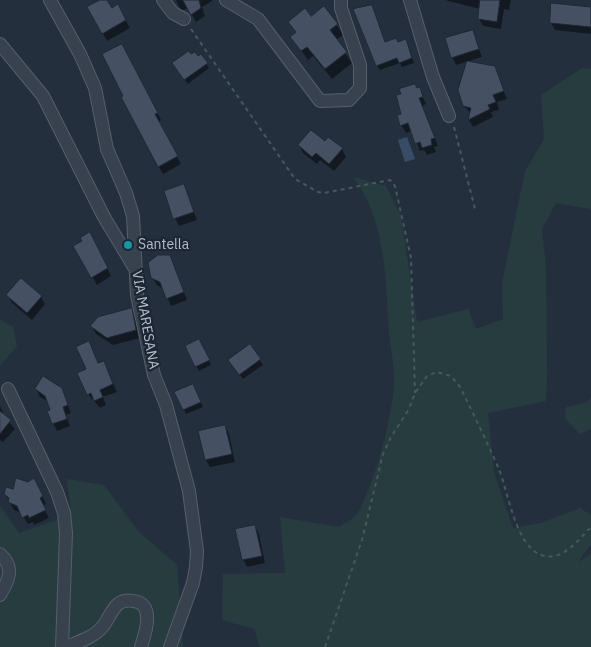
<!DOCTYPE html>
<html>
<head>
<meta charset="utf-8">
<style>
	body { margin:0 }
	canvas { display:block; background:#242f3e }
</style>
</head>
<body>
<canvas width="591" height="647"></canvas>
<script>
const g = document.querySelector('canvas').getContext('2d');
g.lineJoin = 'round';
function fill(path, color) {
  g.fillStyle = color;
  g.fill(path, 'evenodd');
}
function stroke(path, color, width, dash) {
  g.strokeStyle = color;
  g.lineWidth = width;
  g.lineCap = dash ? 'butt' : 'round';
  g.setLineDash(dash || []);
  g.stroke(path);
}
function drawText(font, color, halo, rows, align = 'center') {
  g.font = font + ' "IBM Plex Sans",sans-serif';
  g.lineWidth = 4.5;
  g.setLineDash([]);
  g.textBaseline = 'middle';
  g.strokeStyle = halo;
  g.fillStyle = color;
  for (const [text, x, y, turn = 0] of rows) {
    g.save();
    g.translate(x, y);
    g.rotate((+turn || 0) * Math.PI / 180);
    g.textAlign = isNaN(turn) ? turn : align;
    if (halo) g.strokeText(text, 0, 0);
    g.fillText(text, 0, 0);
    g.restore();
  }
}
fill(new Path2D(`
	M582,68l9,1v140l-35,-6 -14,26 4,38 1,104 -1,30 -58,12 6,59 19,56 28,-5 39,-15 11,7v29l-13,18 13,-8v93h-331l-6,-18 -32,-9 1,-46 62,-1 -5,-56 59,10c5,-4 15,-8 18,-13 18,-30 38,-104 37,-139 0,-14 -4,-28 -5,-42 -3,-52 -3,-114 -36,-156l33,9 15,30 16,106 51,-13 8,20 27,-10 -1,-36 23,-112 19,-32 -3,-44z
	M0,319l13,8 4,19 -17,20z
	M591,398v31l-11,5 -15,-15 1,-12 20,-4z
	M67,479l37,6 34,46 39,34 6,82h-183v-141l19,27 52,-18z`), '#263c3f');
fill(new Path2D(`
	M407,137l8,22 -10,3 -7,-22z`), '#394c67');
fill(new Path2D(`
	M103,0h3l5,9 6,-3 13,22 -23,13 -18,-33z
	M176,0h36v1l-10,6 3,9 -9,6 -8,-14 -7,3z
	M445,0h66l-2,10 -5,-1 -3,20 -18,-3 -4,-7 1,-10z
	M591,8v26l-36,-4 -4,-7z
	M311,18l26,7 6,10 -7,5 16,23 -20,16 -19,-23 -5,4 -16,-23 5,-3 -7,-12z
	M473,32l9,25 -26,8 -4,-8z
	M398,43l10,3 6,17 -12,4 -2,-4 -20,7 -3,-5 8,-21z
	M126,53l35,67 -3,2 23,42 -18,10 -40,-77 2,-1z
	M191,56l15,7 3,5 -21,16 -12,-16z
	M494,67l13,32 -10,3 2,8 -8,2 2,5 -20,10 -4,-7 2,-6 -7,-8z
	M419,88l7,16 -4,2 16,40 -4,1 2,5 -9,3 -3,-5 -4,1 -8,-20 -6,2 -5,-8 2,-10z
	M299,145l43,4 4,8 -12,14 -14,-11 -3,4 -14,-11z
	M184,185l13,35 -18,6 -4,-8z
	M90,233l21,43 -14,9 -22,-38 8,-6z
	M169,256l18,44 -16,6 -7,-17 -7,-4 -5,-8z
	M8,295l33,2 4,7 -13,16 -20,-17z
	M131,310l4,7 5,21 -27,7 -17,-11 -4,-7z
	M202,345l9,20 -12,6 -12,-24z
	M249,345l14,20 -20,14 -11,-14z
	M99,364l8,6 10,22 -14,5 3,8 -6,3 -12,-14z
	M36,389h25l10,24 -5,2 4,11 -13,5 -9,-19 4,-2 -3,-8 -9,-5z
	M195,390l8,17 -17,7 -10,-21z
	M0,406l3,6 -1,2 13,15 -12,13 -3,-2z
	M225,426l4,8 6,28 -25,5 -4,-7 -6,-28z
	M38,487l8,17 -3,2 6,12 -15,7 -1,-3 -5,2 -7,-11 -7,-3 -9,-16 8,-4z
	M255,526l4,8 6,29 -18,4 -4,-8z`), '#0007');
const building = new Path2D(`
	M100,0h7l5,8 6,-4 8,16 -24,14 -15,-27z
	M183,0h16l2,8 -10,7z
	M480,0h20l-3,22 -19,-3z
	M551,3l40,4v20l-41,-4z
	M372,5l13,37 11,-4 2,4 8,-3 6,19 -13,5 -2,-5 -21,8 -23,-57z
	M324,6l14,18 -8,6 17,22 -22,17 -18,-22 -6,4 -11,-14 6,-5 -8,-10 17,-14 6,8z
	M473,30l6,19 -28,9 -6,-20z
	M122,44l36,69 -3,1 23,42 -20,11 -37,-70 2,-1 -21,-42z
	M189,51l2,3 4,-2 3,4 3,-2 7,9 -24,17 -12,-17z
	M467,61l28,5 9,25 -11,4 3,7 -8,3 2,4 -22,11 3,-12 -8,-2 -5,-16z
	M415,84l2,4 3,-1 3,10 -4,1 16,40 -4,1 1,6 -10,3 -2,-6 -5,2 -7,-21 -8,3 -3,-11 4,-1 -5,-19 5,-1 -2,-5z
	M311,130l14,11 3,-4 15,11 -14,16 -13,-11 -4,4 -14,-12z
	M184,184l10,28 -21,7 -9,-28z
	M90,232l18,36 -17,10 -18,-32 9,-5 -2,-3z
	M158,255h12l14,37 -18,7 -6,-17 -9,-4 -3,-15z
	M21,278l21,18 -15,17 -21,-18z
	M132,308l4,22 -29,8 -17,-12 8,-9z
	M199,339l11,21 -15,7 -10,-21z
	M89,341l9,22 6,-2 9,23 -13,6 3,7 -9,4 -3,-8 -4,2 -10,-22 9,-4 -10,-22z
	M250,344l11,15 -22,16 -11,-15z
	M43,376l19,12 6,17 -5,2 4,12 -15,5 -5,-13 3,-1 -5,-14 -10,-7z
	M193,384l8,18 -18,8 -9,-18z
	M0,411l11,9 -11,14z
	M225,425l7,29 -27,6 -7,-29z
	M16,478l12,4 6,-4 9,18 -3,2 6,12 -17,8 -1,-3 -6,3 -5,-12 -9,-4 1,-4 -5,-4 2,-7 7,2z
	M255,525l7,31 -20,4 -7,-31z`);
fill(building, '#455162');
stroke(building, '#1f2835', 1);
const minor = new Path2D(`
	M50,0l30,54 15,34 12,61 19,44 7,23 4,79 17,80 12,30 23,86 8,60 -1,16 -3,16 -23,64
	M163,0l10,13 11,6
	M226,0l32,19 62,82 29,-1 11,-12v-23l-19,-57v-8
	M410,0l23,77 16,39
	M0,44l43,52 61,121 30,50
	M8,389l49,103 7,21 2,20 -4,114
	M0,554c15,13 9,26 0,41
	M66,647c12,-5 29,-10 37,-21 5,-6 9,-17 15,-22 5,-4 10,-4 15,-3 23,2 12,33 8,46`);
stroke(minor, '#565f6c', 14);
stroke(new Path2D(`
	M191,29l104,150 23,13 6,1 66,-13 5,6 16,72 4,135
	M454,127l21,82
	M325,647l37,-107 21,-86 8,-17 18,-28 6,-16 12,-17 10,-4 14,4 9,11c13,26 26,53 38,80 10,23 16,72 39,86 23,13 41,-13 54,-26`), '#44595c', 2, [4, 4]);
stroke(minor, '#38414e', 12);
for (const [x, y, r, color] of [
	[128,245,5,"#0f9aa8"]
]) {
  const dot = new Path2D();
  dot.arc(x, y, r, 0, 2 * Math.PI);
  g.fillStyle = color;
  g.fill(dot);
  stroke(dot, '#1d2633', 2);
}
drawText('14px', '#b4bcc9', '#1d2633', [
	["Santella",138,245]
], 'left');
drawText('14px', '#b4bcc9', '#1d2633', [
	["VIA MARESANA",145,320,80]
]);
</script>
</body>
</html>
